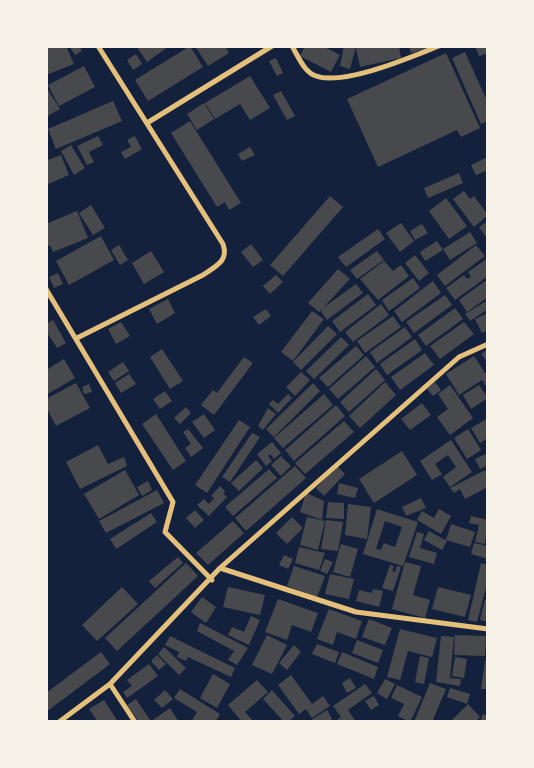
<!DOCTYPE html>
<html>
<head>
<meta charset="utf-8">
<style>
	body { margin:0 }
	#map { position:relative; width:534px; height:768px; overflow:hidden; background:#14213d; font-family:Barlow,sans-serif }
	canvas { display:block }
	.frame { position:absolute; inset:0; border:48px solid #f6f1e7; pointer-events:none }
</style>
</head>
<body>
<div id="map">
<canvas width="534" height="768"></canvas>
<div class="frame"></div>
</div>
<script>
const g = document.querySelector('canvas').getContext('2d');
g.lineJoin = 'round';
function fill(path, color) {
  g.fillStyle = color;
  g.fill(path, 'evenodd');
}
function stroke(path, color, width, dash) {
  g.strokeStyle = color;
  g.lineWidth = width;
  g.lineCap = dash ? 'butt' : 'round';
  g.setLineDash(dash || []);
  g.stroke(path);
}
fill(new Path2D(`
	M48,46h18l8,18 -28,11v-28z
	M79,46l3,5 -7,4 -5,-8z
	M136,46h33l-22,16z
	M190,46l13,21 -55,34 -13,-21z
	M195,46h30l4,7 -21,13z
	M305,46h18l17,9 -9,17 -31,-16z
	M344,46h12l-6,23 -10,-3z
	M366,46h33l2,12 -41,9 -4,-19z
	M409,46h24v1l-22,6z
	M475,46h13v7l-9,3z
	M465,52l23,51v18l-7,3 -29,-66z
	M446,53l34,75 -19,9 -4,-7 -79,37 -31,-68z
	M136,54l6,10 -9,6 -6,-10z
	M276,58l7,15 -6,3 -8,-15z
	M84,66l11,21 -36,19 -11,-21z
	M250,76l20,32 -20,12 -10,-16 -25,15 -10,-16z
	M46,87l14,22 -14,8z
	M281,91l14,25 -8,4 -14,-25z
	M113,101l9,20 -66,28 -8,-20z
	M204,103l10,16 -17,11 -10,-16z
	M190,121l51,82 -12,7 -4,-8 -8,5 -46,-74z
	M98,136l5,9 -14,7 5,10 -7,3 -10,-19z
	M135,136l7,13 -17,10 -4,-7 10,-5 -4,-7z
	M71,145l14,23 -11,7 -13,-24z
	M250,147l5,8 -13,6 -4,-7z
	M61,155l8,20 -23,10v-29l2,4z
	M488,157v13l-12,5 -5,-10z
	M459,173l4,10 -35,15 -4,-10z
	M464,191l6,8 4,-3 14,19 -14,12 -21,-28z
	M330,196l13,11 -60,69 -13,-11z
	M446,198l21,28 -18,13 -20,-28z
	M91,205l14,23 -12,7 -14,-22z
	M77,211l11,27 -35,14 -3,-7 -4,2v-23z
	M488,221v19l-9,-13z
	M401,223l13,18 -14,11 -14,-19z
	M422,224l6,9 -13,7 -5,-9z
	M378,229l7,10 -39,28 -8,-10z
	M470,232l7,11 -27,17 -7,-11z
	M101,236l13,24 -45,25 -13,-24z
	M437,241l6,9 -18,11 -5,-9z
	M251,244l12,16 -10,7 -12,-15z
	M119,245l9,15 -8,5 -9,-15z
	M476,245l9,11 -40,30 -8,-11z
	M151,251l13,21 -20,12 -12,-21z
	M377,251l7,9 -27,19 -7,-9z
	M415,255l14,18 -10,8 -14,-18z
	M488,258v18l-33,24 -9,-12 18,-13 3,4 4,-2 -3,-5z
	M384,261l9,10 8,-6 8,11 -31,24 -18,-21z
	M338,269l12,10 -31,33 -11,-9z
	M58,273l5,11 -9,4 -5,-11z
	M276,275l7,7 -13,12 -7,-8z
	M413,278l7,10 -31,23 -7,-11z
	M488,279v18l-21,15 -8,-12z
	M433,281l8,12 -39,29 -8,-11z
	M356,284l7,9 -36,27 -7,-10z
	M368,294l8,11 -36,27 -8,-11z
	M445,295l7,10 -38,28 -8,-11z
	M168,299l7,14 -18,11 -8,-15z
	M488,300v9l-18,12 -5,-7z
	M381,304l8,11 -36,27 -8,-10z
	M455,308l8,11 -37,27 -8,-11z
	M266,309l5,7 -12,9 -6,-8z
	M312,311l12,8 -31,42 -12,-9z
	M488,313v17l-6,3 -7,-14z
	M393,316l8,11 -36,26 -8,-12z
	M53,320l13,23 -9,5 -11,-17v-7z
	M121,322l9,14 -14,8 -8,-15z
	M464,322l10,12 -34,25 -10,-13z
	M328,326l9,8 -36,36 -8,-8z
	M405,327l7,10 -35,26 -7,-11z
	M341,337l8,8 -35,34 -8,-8z
	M415,339l7,11 -35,25 -7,-11z
	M356,346l8,9 -36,32 -9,-9z
	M162,349l21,32 -13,8 -20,-32z
	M488,349v14l-7,-9z
	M425,353l9,12 -34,25 -9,-13z
	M366,356l9,11 -37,32 -9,-10z
	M474,356l11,17 3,-2v18l-6,-9 -23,15 -13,-21z
	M244,357l9,6 -39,52 -13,-10 12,-15 4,3z
	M64,359l11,19 -29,17v-25z
	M123,362l6,9 -15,10 -6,-9z
	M376,369l9,11 -36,32 -9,-10z
	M301,372l9,8 -15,16 -9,-9z
	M129,374l7,10 -15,9 -6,-10z
	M385,382l11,13 -36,33 -11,-12z
	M435,382l6,8 -8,6 -6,-7z
	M76,383l14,25 -34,18 -10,-19v-8z
	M313,383l7,8 -46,46 -8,-8z
	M89,384l3,8 -8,2 -2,-7z
	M450,385l23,33 -23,17 -13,-18 11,-8 -10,-15z
	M479,385l9,13 -17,11 -8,-14z
	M165,391l7,10 -12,8 -7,-10z
	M288,394l4,4 -14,15 -9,-9 4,-4 5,4z
	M324,394l9,11 -50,43 -9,-10z
	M422,403l9,12 -21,15 -9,-11z
	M336,405l9,11 -51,45 -9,-11z
	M186,407l5,6 -11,11 -6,-6z
	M268,408l8,6 -13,16 -5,-4z
	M156,414l30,47 -13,9 -31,-46z
	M204,414l11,16 -11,8 -12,-16z
	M488,418v20l-8,5 -9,-15z
	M239,420l11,7 -43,66 -12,-8z
	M344,421l10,11 -49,42 -10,-11z
	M188,429l15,19 -12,9 -6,-9 6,-4 -8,-12z
	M468,429l13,21 -14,9 -13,-21z
	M252,433l8,4 -30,45 -8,-5z
	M451,440l21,32 -22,15 -7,-10 13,-10 -8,-12 -13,9 7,10 -10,6 -12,-19z
	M272,442l9,11 -7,6 -4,-5 -2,2 4,5 -6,5 -9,-12z
	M98,445l10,19 16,-7 3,9 -47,23 -14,-27z
	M402,451l15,24 -43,28 -15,-24z
	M488,453v12l-8,4 -5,-10z
	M281,456l10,10 -10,10 -10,-11z
	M256,460l7,8 -24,23 -8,-8z
	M295,466l11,12 -60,53 -11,-13z
	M337,466l8,8 -21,22 -8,-8z
	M269,469l8,9 -44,38 -8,-9z
	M125,470l14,25 -40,24 -15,-25z
	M485,470l3,6v11l-23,12 -5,-10 -6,4 -4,-5z
	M148,481l4,9 -10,6 -5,-9z
	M339,483l19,5 -3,10 -18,-4z
	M220,486l5,5 -2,2 4,4 -18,19 -12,-11 7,-6 5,5 5,-6 -3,-2z
	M157,490l7,13 -58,30 -7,-12z
	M306,493l18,8 -2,19 -22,-8z
	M421,498l5,10 -20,8 -4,-9z
	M328,502l16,1v16l-18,-1z
	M348,504l23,3 -4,32 -22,-4z
	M377,509l41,13 -15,44 -40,-12zM385,521l17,6 -7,20 -11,-4 -3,7 -5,-1z
	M439,509l12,7 -10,18 -24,-14 5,-9 12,7z
	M195,510l9,10 -9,8 -9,-10z
	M151,513l6,9 -41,27 -6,-10z
	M471,516l17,4 -3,24 -10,-2 4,-17 -10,-2z
	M292,517l11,11 -16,16 -11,-11z
	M307,517l18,4 -7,29 -18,-5z
	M326,520l17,2 -5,29 -17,-2z
	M233,521l11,12 -36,32 -12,-12z
	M451,524l24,8 -5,15 -24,-7z
	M429,531l18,10 -5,9 -18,-10z
	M417,532l7,2 -4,14 17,5 -3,11 -25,-7z
	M474,543l14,3v13l-17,-5z
	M341,544l17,5 -8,28 -17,-5z
	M299,547l26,6 -6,17 -24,-7z
	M284,555l9,4 -5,10 -9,-4z
	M178,557l5,6 -28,25 -6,-7z
	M325,559l8,3 -6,12 -7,-3z
	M405,562l16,4 -8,29 17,5 -5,18 -33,-9z
	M186,563l12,13 -81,75 -12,-13z
	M481,563l7,2v15l-11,42 -9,-2z
	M390,565l4,1 -2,5 3,1 2,-6 4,1 -8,24 -11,-3z
	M294,566l31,10 -8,21 -30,-11z
	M330,574l24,5 -5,20 -24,-5z
	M122,587l16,17 -41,37 -15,-16z
	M228,587l37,8 -5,20 -37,-8z
	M438,587l33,8 -6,22 -33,-8z
	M373,589l10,2 -4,16 -23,-6 3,-11 13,3z
	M202,597l14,10 -10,16 -15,-11z
	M278,599l40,14 -7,19 -19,-7 -5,15 -22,-8z
	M485,599l3,1v22l-8,-2z
	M329,609l33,12 -6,18 -19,-7 -4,13 -16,-6z
	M251,616l9,4 -11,25 -21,-10 4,-8 12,5z
	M369,619l23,9 -7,17 -23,-8z
	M200,623l48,25 -11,17 -9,-5 6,-9 -37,-20z
	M400,629l37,9 -5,19 -24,-6 -8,29 -13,-3z
	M267,635l20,10 -15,29 -20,-9z
	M455,635l31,1 -1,20 -31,-1z
	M170,636l65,32 -4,9 -43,-20 -2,4 -9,-4 2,-5 -14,-7z
	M441,636l13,1 -4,41 11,1 -1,7 -24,-4z
	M357,640l26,10 -5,13 -26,-10z
	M317,644l22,8 -4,11 -23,-9z
	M294,645l7,7 -14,18 -8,-7z
	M164,647l22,21 -7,7 -21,-21z
	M101,652l9,12 -64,48v-19z
	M342,652l36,15 -4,12 -37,-15z
	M157,655l9,9 -7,6 -8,-9z
	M420,656l9,2 -5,26 -9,-2z
	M455,657l12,2 -3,19 -12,-2z
	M485,661h3v28h-7z
	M149,664l9,12 -31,22 -4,-6 9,-6 -5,-6z
	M213,674l17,10 -13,24 -17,-10z
	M291,675l21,29 11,-8 7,10 -18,12 -6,-9 -7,5 -21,-29z
	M350,678l6,10 -9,5 -5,-10z
	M385,679l10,5 -8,15 -10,-6z
	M257,680l11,12 -23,20 9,10h-12l-14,-17z
	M430,683l16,6 -14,33h-18z
	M365,684l7,9 -24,17 8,12h-22l7,-5 -8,-11z
	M397,685l25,12 -12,25 -12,-6 6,-12 -13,-6z
	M450,688l20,6 -3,10 -20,-7z
	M180,689l40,25 -5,8h-24l6,-10 -23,-14z
	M165,690l8,9 -11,9 -8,-8z
	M272,690l23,26 -7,6h-4l-21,-23z
	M374,696l5,9 -8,5 -6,-9z
	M136,699l14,21 -2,2h-9l-12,-17z
	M104,700l14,22h-20l-9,-13z
	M468,704l12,13 -5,5h-25z
	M170,708l9,14h-29z
	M327,710l5,9 -4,3h-20z
	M483,714l5,2v6h-8z`), '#48494c');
stroke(new Path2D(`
	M292,46c6,10 12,26 24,30 28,10 95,-19 123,-30
	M147,123l125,-77
	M46,289l127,213 -8,30 47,48
	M77,338l126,-63c13,-9 26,-14 20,-31l-125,-198
	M220,568l136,44 132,17
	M110,684l25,38
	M59,722l51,-38 110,-116 239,-211 29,-13`), '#e5c07b', 5);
</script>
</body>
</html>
